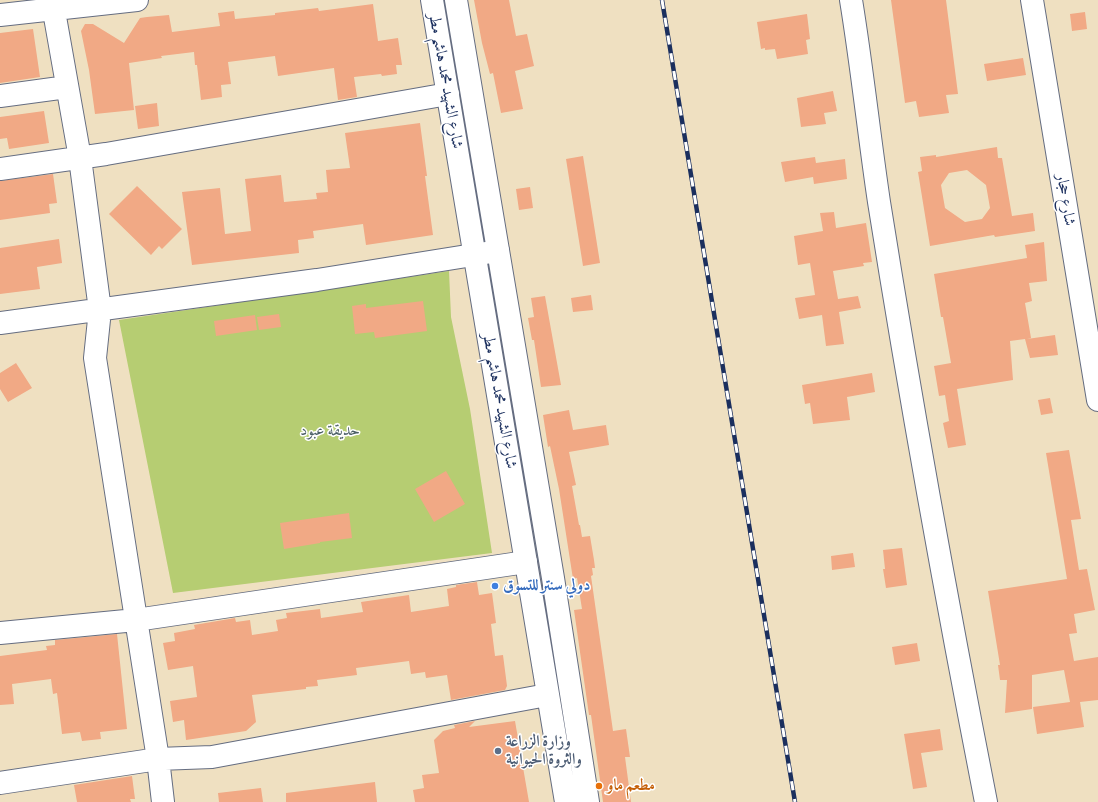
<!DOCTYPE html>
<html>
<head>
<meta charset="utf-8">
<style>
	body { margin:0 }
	canvas { display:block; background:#efe0c1 }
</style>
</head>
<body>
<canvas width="1098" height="802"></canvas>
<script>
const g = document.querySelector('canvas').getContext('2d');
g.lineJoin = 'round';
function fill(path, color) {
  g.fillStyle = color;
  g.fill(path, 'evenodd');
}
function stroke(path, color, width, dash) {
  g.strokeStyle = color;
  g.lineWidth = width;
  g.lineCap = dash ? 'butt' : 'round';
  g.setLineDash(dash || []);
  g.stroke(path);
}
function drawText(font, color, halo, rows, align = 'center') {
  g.font = font + ' "Libre Bodoni",Amiri,serif';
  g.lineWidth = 3;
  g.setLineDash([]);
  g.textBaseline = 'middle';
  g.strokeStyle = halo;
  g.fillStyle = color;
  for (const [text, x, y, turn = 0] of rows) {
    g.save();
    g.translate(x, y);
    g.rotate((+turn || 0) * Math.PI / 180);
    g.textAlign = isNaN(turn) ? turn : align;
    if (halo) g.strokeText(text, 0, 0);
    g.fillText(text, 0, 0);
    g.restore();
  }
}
fill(new Path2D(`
	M449,271l2,46 19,92 22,144 -319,40 -54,-273z`), '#b6cd72');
fill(new Path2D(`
	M474,0h35l7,36 11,-2 7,32 -19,5 8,38 -22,4 -8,-40 -3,1 -8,-31z
	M891,0h55l12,94 -12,1 3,18 -30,4 -3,-16 -11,2z
	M373,4l5,37 20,-3 4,27h-6l1,9 -15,2 -1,-2 -27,3 3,20 -19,3 -4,-32 -56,8 -3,-20 -47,6 3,22 -10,1 1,12 -21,3 -4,-35h-2l-1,-13 -33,4 1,2 -33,5 5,47 -39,4 -6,-44 -8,-39 4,-7h8l31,19 16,-25 7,-1 22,-2 3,17 48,-6 -2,-13 16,-2 1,8 40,-4v-2l43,-5 1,3z
	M1085,12l2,17 -15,2 -2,-17z
	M807,14l3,25 -4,1 2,14 -31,5 -2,-10 -10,1v-2l-4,1 -4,-27z
	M33,29l7,48 -40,6v-50z
	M1023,58l3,17 -39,6 -3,-17z
	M833,91l4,20 -13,2 2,11 -25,3 -4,-29z
	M157,103l2,23 -21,3 -3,-23z
	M44,111l5,32 -40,6 -2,-11 -7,1v-22z
	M420,123l7,53h-2l8,59 -67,10 -3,-21 -50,7 1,7 -16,2 1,13 -107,12 -10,-73 38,-4 5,46 26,-3 -6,-52 36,-4 3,27 33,-3 -1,-6 12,-1 -2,-22 24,-2 -5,-35z
	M997,147l1,11h4l10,58 21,-3 2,18 -40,6 -1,-2 -64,11 -12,-74 4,-1 -2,-14 16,-2v2zM967,170l19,15 4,23 -8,11 -17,3 -20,-14 -4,-23 8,-12z
	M583,156l17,107 -17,3 -17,-107z
	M815,157l1,6 29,-4 2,20 -33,5 -1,-7 -28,5 -4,-20z
	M53,174l4,29 -8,1 1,9 -50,7v-39z
	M137,186l45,43 -20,20 -3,-3 -8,9 -42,-41z
	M530,187l3,21 -14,2 -3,-21z
	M834,212l2,16 30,-5 6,39 -9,1 1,3 -31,5 5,28 20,-3 3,12 -22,4 5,32 -18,2 -4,-31 -23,4 -4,-21 20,-3 -5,-32 -12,2 -4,-29 29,-5 -3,-18z
	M59,239l3,24 -25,4 3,22 -40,5v-46z
	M1044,242l3,39 -18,2 3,18 -7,2 6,35 -4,1 28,-4 3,20 -28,3 -5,-19 -15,2 3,39 -56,9 9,56 -18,3 -5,-25 6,-2 -4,-26 -6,1 -5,-30 17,-3 -8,-46h-2l-7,-43 93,-16 -2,-13z
	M591,295l2,15 -20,2 -2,-14z
	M545,296l16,89 -20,2 -7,-47h-2l-4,-22 6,-1 -3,-19z
	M423,301l4,30 -52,7 -1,-6 -19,2 -3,-28 14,-2v4z
	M279,314l2,13 -22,3 -2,-13z
	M255,315l2,15 -41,6 -2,-15z
	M16,363l16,25 -24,14 -8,-13v-16z
	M872,373l3,19 -28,5 3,23 -37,4 -3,-21 -5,1 -3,-19z
	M1050,398l3,15 -12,2 -3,-15z
	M569,410l4,20 33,-5 3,20 -40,7 7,33 -4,1 7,39h1l2,12 8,-1 4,24 1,8h-3l1,7 -2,1 22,155 13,-2 4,28h-5l6,45h-28l-12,-87h-2l-15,-105 8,-1 -5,-31 -4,1 -14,-90 -9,-43 -2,1 -5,-32z
	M1069,450l12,69 -10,1 8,50 8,-1 8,41 -21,4 3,19 -8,1 5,27 24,-4v43l-18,2 4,25 -47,7 -4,-27 37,-5 -6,-32 -32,5v34l-27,4 2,-33h-7l-2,-15h2l-12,-74 79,-12 -21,-126z
	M446,471l19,33 -31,18 -19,-33z
	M349,513l3,25 -32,4v1l-36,6 -4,-26z
	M902,548l5,37 -21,3 -3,-19h2l-2,-19z
	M853,553l2,14 -23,3 -1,-14z
	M477,582l2,13 13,-2 4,30 -5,1 4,32 8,-1 4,31 -2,4 -54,10 -4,-25 -21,3 -1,-6 -14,2 -2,-13 -53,7 1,7 -40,5 1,6 -12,1v2l-54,6 4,27 -10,9 -60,9 -2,-20 -11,2 -3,-21 27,-4 -4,-31 -25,4 -5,-27 12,-2 -1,-8 21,-4 -1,-4 41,-7 1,4 14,-2 2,15 26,-4 -2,-11 11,-2 -1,-5 34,-4 1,9 42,-6 -2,-10 48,-7 2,17 38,-6 -2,-17 9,-2v-2z
	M117,634l10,95 -27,3 1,7 -19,2 -2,-9 -18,2 -5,-41 -4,1 -2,-15 -39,5 2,20 -14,1v-49l47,-6 -1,-4 9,-1v-5z
	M917,643l3,18 -25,4 -3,-18z
	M475,721l-6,6 46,-6 14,81h-114l-2,-12 11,-2 -2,-13 17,-2 -5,-33 9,-9 12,-3 -1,-3z
	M940,729l3,21 -22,3 6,34 -14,2 -9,-55z
	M132,776l3,23h-5l1,3h-54l-3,-17z
	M375,782l2,20h-91v-9z
	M261,788l2,14h-44l-1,-9z`), '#f1a985');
const minor = new Path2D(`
	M52,0l28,158 20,152 -5,48 63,401 5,43
	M851,0c11,67 18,135 28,202 32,201 68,401 107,600
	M1032,0l66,400
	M0,15l137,-15
	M0,96l67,-9
	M0,169l106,-15 342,-60
	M0,323l317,-43 181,-29
	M0,633l136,-13 390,-58
	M0,783l158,-24 54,-2 335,-62`);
const major = new Path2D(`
	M432,0l134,802
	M456,0l97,578 35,224`);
stroke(minor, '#656d81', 24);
stroke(major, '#656d81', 24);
stroke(minor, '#fff', 22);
stroke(major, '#fff', 22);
const rail = new Path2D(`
	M662,0l133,802`);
stroke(rail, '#1b2f5e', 4.5);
stroke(rail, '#fff', 3, [9]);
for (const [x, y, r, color] of [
	[495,586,4,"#3f7fe0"],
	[498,751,4,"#5c6f8a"],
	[599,786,4,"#e8710a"]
]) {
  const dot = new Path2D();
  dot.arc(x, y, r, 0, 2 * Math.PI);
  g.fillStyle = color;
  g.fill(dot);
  stroke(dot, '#fff', 1.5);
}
drawText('16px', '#1b2f5e', '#fff', [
	["شارع الشهيد محمد هاشم مطر",445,81,80],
	["شارع حجار",1065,200,81],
	["شارع الشهيد محمد هاشم مطر",499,401,80]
]);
drawText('16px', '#4a5e64', '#fff', [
	["حديقة عبود",330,431]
]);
drawText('bold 16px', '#366cbe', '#fff', [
	["دولي سنتر للتسوق",503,586]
], 'left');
drawText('bold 16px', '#4e5e75', '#fff', [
	["وزارة الزراعة",506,742],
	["والثروة الحيوانية",506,760]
], 'left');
drawText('bold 16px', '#c56008', '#fff', [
	["مطعم ماو",607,786]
], 'left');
</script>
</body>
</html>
